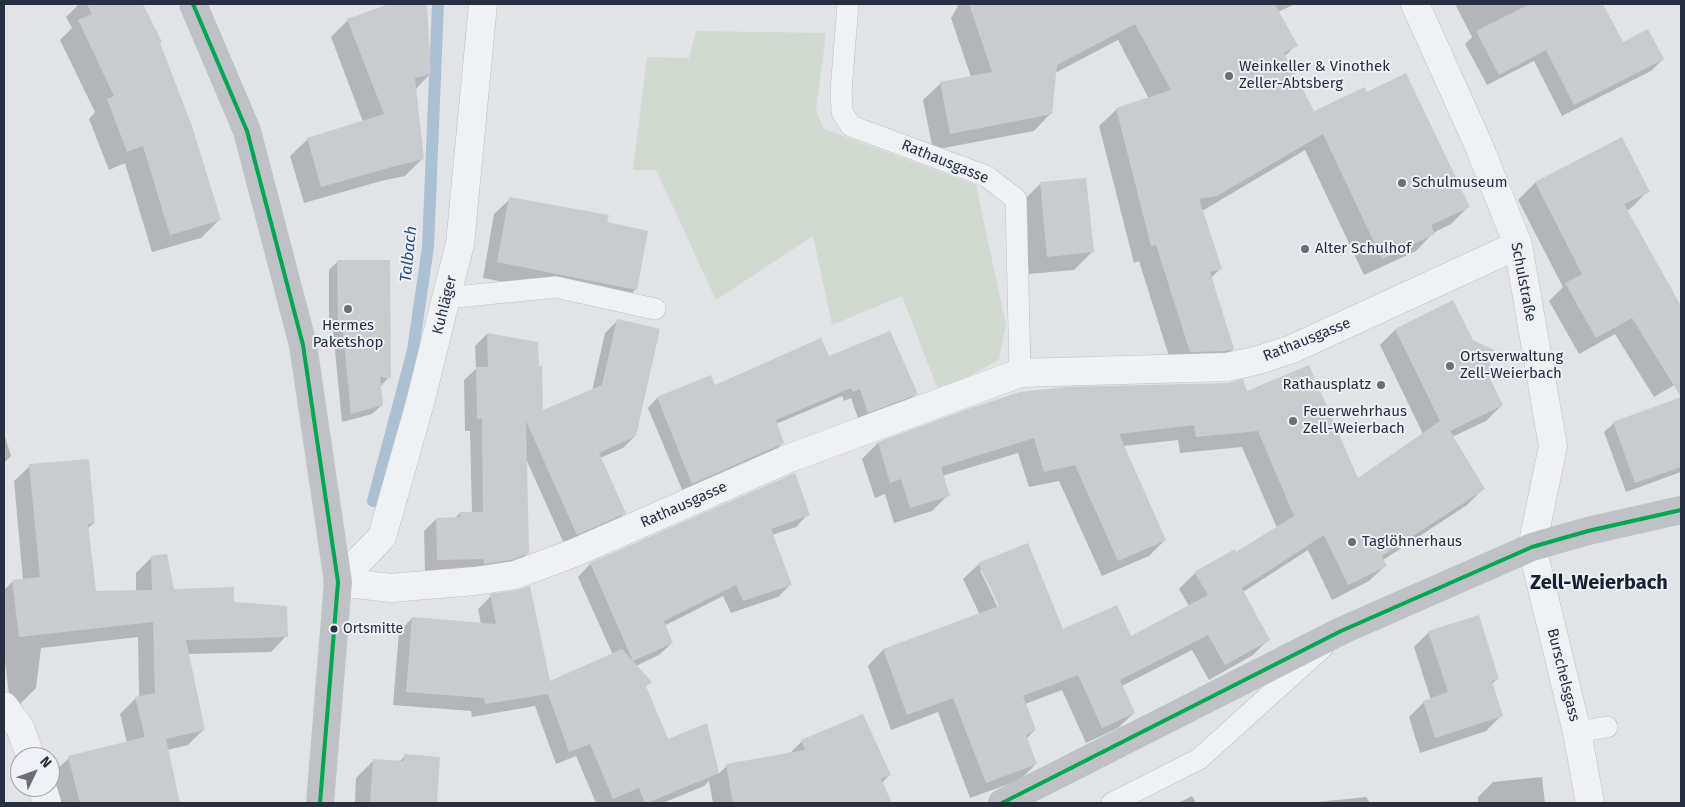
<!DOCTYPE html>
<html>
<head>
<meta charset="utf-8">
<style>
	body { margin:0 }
	#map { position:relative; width:1685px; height:807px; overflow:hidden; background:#e1e3e6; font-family:"Fira Sans",sans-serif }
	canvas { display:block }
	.frame { position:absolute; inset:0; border:5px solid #263040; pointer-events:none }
	.north { position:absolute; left:10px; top:747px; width:50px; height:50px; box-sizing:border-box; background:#edf1f6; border:1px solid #9da4ad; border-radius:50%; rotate:48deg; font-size:14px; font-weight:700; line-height:20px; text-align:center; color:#263040 }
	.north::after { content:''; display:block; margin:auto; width:18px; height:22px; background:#676f7a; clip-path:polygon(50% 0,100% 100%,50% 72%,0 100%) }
</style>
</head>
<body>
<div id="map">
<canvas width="1685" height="807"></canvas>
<div class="frame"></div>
<div class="north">N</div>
</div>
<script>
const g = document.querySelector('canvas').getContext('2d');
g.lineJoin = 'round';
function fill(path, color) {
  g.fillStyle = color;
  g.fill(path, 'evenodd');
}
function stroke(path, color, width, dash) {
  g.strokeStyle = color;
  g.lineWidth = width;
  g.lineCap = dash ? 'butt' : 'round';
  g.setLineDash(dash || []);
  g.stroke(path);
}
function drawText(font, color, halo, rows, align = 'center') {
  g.font = font + ' "Fira Sans",sans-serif';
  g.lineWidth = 4;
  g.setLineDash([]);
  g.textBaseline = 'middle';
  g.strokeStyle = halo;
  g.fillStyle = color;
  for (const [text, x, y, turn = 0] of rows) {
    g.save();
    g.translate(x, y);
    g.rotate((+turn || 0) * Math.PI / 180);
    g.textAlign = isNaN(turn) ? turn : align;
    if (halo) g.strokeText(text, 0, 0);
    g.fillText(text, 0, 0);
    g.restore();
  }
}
fill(new Path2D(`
	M696,31l130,2 -10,78 8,18 152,56 30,140 -7,35 -43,23 -18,7 -36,-94 -70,29 -19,-89 -97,64 -60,-130h-23l14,-113 42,1z`), '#d1dad0');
fill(new Path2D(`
	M79,4h63l19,37 -2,3 60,176 -18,18 -49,14 -27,-89 -16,7 -20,-51 6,-7 -35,-72 12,-12 -6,-11z
	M392,4h34l4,70 -15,16 7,69 -17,17 -24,5 -77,22 -14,-47 18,-17 55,-17 -32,-85 17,-17z
	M959,4h336l-17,8 18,33 -12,12 30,56 154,94 -17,17 -18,9 -17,18 -52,24 -59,-125 -103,61 19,57 -10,10 22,71 -17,17 -43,3 -34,-108 -5,2 -35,-137 18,-17 32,-10 -31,-59 -63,33 -4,40 -17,18 -101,19 -10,-50 18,-17 30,-6 -20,-59z
	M1455,4h146l21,39 41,16 -12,12 -89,45 -28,-55 -47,24 -22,-41 7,-7z
	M1622,139l26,52 -17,17 -5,3 55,97v73l-27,16 -39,-63 -36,20 -30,-53 14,-14 -45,-87 17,-17z
	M1040,184l52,68 -18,18 -45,4 -7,-72z
	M510,199l96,24 30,66 -16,16 -137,-27 11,-64z
	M338,261l51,116 -9,10 2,18 -10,9 -30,8 -9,-92h-4v-60z
	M617,321l18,115 -12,12 -23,10 25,55 -13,12 -47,21 -39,-87 2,94 -13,12 -90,7 -1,-41 12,-12 19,-1 5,-5h12l-2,-82h-5l-1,-51 12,-11 -1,-23 12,-12 50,9 5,69 50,-21 13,-58z
	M1395,330l92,45 15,30 -16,16 -34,16 31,52 -16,16 -84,55 2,6 -16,15 -37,19 -24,-50 -65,42 26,47 -16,16 -44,25 -17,-30 -70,36 12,27 -16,15 -32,15 -24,-53 -37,14 10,26 -9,9 10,25 -16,16 -50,18 -32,-86 -47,18 -23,-64 15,-16 97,-35 -17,-36 16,-15 84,67 67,7 59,-32 -10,-17 16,-16 41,-19 41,-26 -35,-81 -62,6 -2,-13 -55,6 42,94 -16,16 -47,20 -43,-95 -30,6 -11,-34 -76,23 6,19 -16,16 -38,12 -9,-29 -10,4 -13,-39 16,-16 91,-33 277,-17 112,87 65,-46 -43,-89zM980,570h3l20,41 -3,1z
	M828,358l88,36 -9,9 -48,18 -8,-23 -7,3 -2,-5 -66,28 7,19 -10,9 -90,40 -35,-84 9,-10 53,-21 4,9z
	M1681,399v73l-55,20 -22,-60 10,-9z
	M4,433l7,23 -7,7z
	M30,466l64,57 -7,6 8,63 41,-1v-18l16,-16 21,33 59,13 54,33 -15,16 -83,2 16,75 -16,16 -21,5 11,48 -6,5h-111l-8,-30 16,-15 58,-15 -7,-29 16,-16 3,-1 -1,-60 -97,11 -5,40 -16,16h-10l-6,-51v-63l8,-8 11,-2 -9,-99z
	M794,475l14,39 -12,13 -24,8 18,50 -12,12 -47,16 -8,-17 -59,30 8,17 -13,12 -23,11 14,16 -5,5 22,54 39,-16 12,49 9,-8 62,-12 13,-13 87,34 -7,8 9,20h-178l-4,-22 -5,5 -41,17h-67l-20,-47 -20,8 -21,-58 -63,11 -1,-6 -78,-6 6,-73 13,-14 69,6 -3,-15 13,-13 58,87 64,-28 -35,-78 12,-13z
	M1429,632l69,46 -7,7 10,31 -15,15 -66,22 -11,-36 15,-15 7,-2 -17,-53z
	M405,756l33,2 -3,45h-80l1,-25 18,-18 25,2z
	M1542,777l3,26h-67v-6l15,-15z
	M1192,796l4,7h-18z
	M1366,797l4,6h-62z`), '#0003');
stroke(new Path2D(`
	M373,501l40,-151 15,-103 10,-243`), '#acc0d3', 12);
fill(new Path2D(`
	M87,4h56l19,38 -2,1 32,83 29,94 -51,15 -27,-89 -16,6 -20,-53 7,-3 -36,-76 14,-6z
	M389,4h38l4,70 -16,4 9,81 -25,6 -78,22 -14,-49 77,-24 -37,-95z
	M969,4h306l23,42 -14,7 30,58 51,-24 2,5 39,-19 64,134 -39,18 4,9 -53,25 -59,-125 -106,62 -18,3 23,70 -12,3 24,77 -9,2 -35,1 -34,-107 -5,1 -35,-138 55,-18 -36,-66 -78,41 -5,49 -102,20 -10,-52 52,-10z
	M1530,4h73l20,38 25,-13 16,30 -90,46 -28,-55 -47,25 -23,-44z
	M1622,137l28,55 -26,12 57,102v91l-49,-79 -36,20 -31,-55 17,-9 -47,-92z
	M1086,178l8,74 -47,5 -7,-75z
	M509,197l100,18 -2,7 41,9 -11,59 -140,-28z
	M337,260h53l1,118 -11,-1 3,28 -32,9 -9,-93h-4z
	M1453,300l20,40 21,10 -6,25 15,30 -53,26 35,58 -103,67 5,10 -39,19 -24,-50 -82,53 28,52 -45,25 -17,-30 -88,45 15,33 -33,15 -24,-53 -55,21 13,34 -10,5 11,29 -51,19 -33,-85 -46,17 -24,-66 116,-43 -21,-43 50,-20 35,86 54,-24 14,31 77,-41 -14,-23 41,-23 1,3 58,-36 -36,-85 -62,6 -2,-12 -75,9 47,106 -48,21 -43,-96 -31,7 -10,-34 -93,29 9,29 -40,12 -9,-29 -11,4 -12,-41 90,-33 52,-17 47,-5 160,-4 16,-4 4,12 62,-26 49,113 82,-57 -45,-92z
	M617,319l43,10 -24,107 -37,17 27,60 -49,22 -51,-114 3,132 -18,7 -27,4 -1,-5 -46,1 -1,-42 24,-1v-5h23l-1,-93h-5l-1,-52h12l-1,-34 51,9 1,24h3l1,44 59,-25z
	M890,331l28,63 -50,19 -8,-24 -7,3 -2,-4 -75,32 8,23 -92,41 -35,-87 54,-22 4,10 106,-47 8,18z
	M1681,397v70l-46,16 -22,-61z
	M89,459l6,64 -7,1 8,67 56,-1 -1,-34 16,-2 7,35 60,-2v15l53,4 1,31 -102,3 19,90 -39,9 14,64h-100l-12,-47 77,-19 -10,-40 20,-4 -2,-71 -134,15 -7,-57 28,-3 -11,-113z
	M795,473l15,42 -39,14 21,56 -49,16 -7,-16 -72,36 9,22 -40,18 -43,-98z
	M530,586l20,95 72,-32 30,33 -6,4 22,53 39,-16 12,50 -72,30h-2l-6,-15 -26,11 -23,-55 -21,8 -21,-58 -63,10 -1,-6 -78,-6 6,-75 84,7 -6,-30 28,-4z
	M1479,615l20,64 -7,2 11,35 -68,22 -12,-37 25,-9 -20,-61z
	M863,714l28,61 -10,4 11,24h-159l-7,-39 79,-14 -4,-10z
	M404,754l36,3 -3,46h-67l3,-44 31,2z`), '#c9cbce');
const lane = new Path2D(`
	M848,4l-7,87 1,21 9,14 135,50 30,23 4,174
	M446,298l110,-11 99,22
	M1577,732l30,-5
	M1112,803l87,-44 124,-112`);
const street = new Path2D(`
	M1415,4l64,142 39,99 35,201 -21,101 45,185 13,71
	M338,582l53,6 84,-7 40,-6 59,-22 216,-95 230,-85 207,-6 32,-7 33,-11 226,-104
	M338,582l44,-45 38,-134 26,-105 14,-54 23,-240
	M4,706l16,22 11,29
	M42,787l5,16`);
stroke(lane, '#bfc1c4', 22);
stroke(street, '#bfc1c4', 29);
stroke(lane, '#f0f1f3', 21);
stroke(street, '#f0f1f3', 28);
stroke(new Path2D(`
	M193,4l54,127 56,214 35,237 -18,221
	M1002,803l339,-172 191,-84 56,-16 93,-21`), '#bfc1c6', 28);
stroke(new Path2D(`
	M193,4l54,127 56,214 35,237 -18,221
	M1002,803l339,-172 191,-84 56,-16 93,-21`), '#00a651', 4);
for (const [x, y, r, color] of [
	[1229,76,5,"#676f7a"],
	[1402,183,5,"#676f7a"],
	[1305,249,5,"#676f7a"],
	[348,309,5,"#676f7a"],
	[1450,366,5,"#676f7a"],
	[1381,385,5,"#676f7a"],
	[1293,421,5,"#676f7a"],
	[1352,542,5,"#676f7a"],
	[334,629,4.5,"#263040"]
]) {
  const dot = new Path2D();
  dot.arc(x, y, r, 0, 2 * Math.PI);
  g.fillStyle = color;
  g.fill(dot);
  stroke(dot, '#edf1f6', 2);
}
drawText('14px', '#263040', '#edf1f6', [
	["Ortsmitte",343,629]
], 'left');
drawText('15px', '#263040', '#edf1f6', [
	["Weinkeller & Vinothek",1239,67],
	["Zeller-Abtsberg",1239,84],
	["Schulmuseum",1412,183],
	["Alter Schulhof",1315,249],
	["Hermes",348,326,"center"],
	["Paketshop",348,343,"center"],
	["Ortsverwaltung",1460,357],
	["Zell-Weierbach",1460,374],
	["Rathausplatz",1371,385,"right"],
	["Feuerwehrhaus",1303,412],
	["Zell-Weierbach",1303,429],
	["Taglöhnerhaus",1362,542]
], 'left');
drawText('15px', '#263040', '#edf1f6', [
	["Rathausgasse",945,162,22],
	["Schulstraße",1523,282,79],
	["Kuhläger",445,305,-76],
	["Rathausgasse",1307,340,-22],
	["Rathausgasse",684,505,-24],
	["Burschelsgass",1563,675,76]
]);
drawText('italic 16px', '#2d4f77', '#edf1f6', [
	["Talbach",409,254,-84]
]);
drawText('bold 20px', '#182131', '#edf1f6', [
	["Zell-Weierbach",1599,583]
]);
</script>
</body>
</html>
